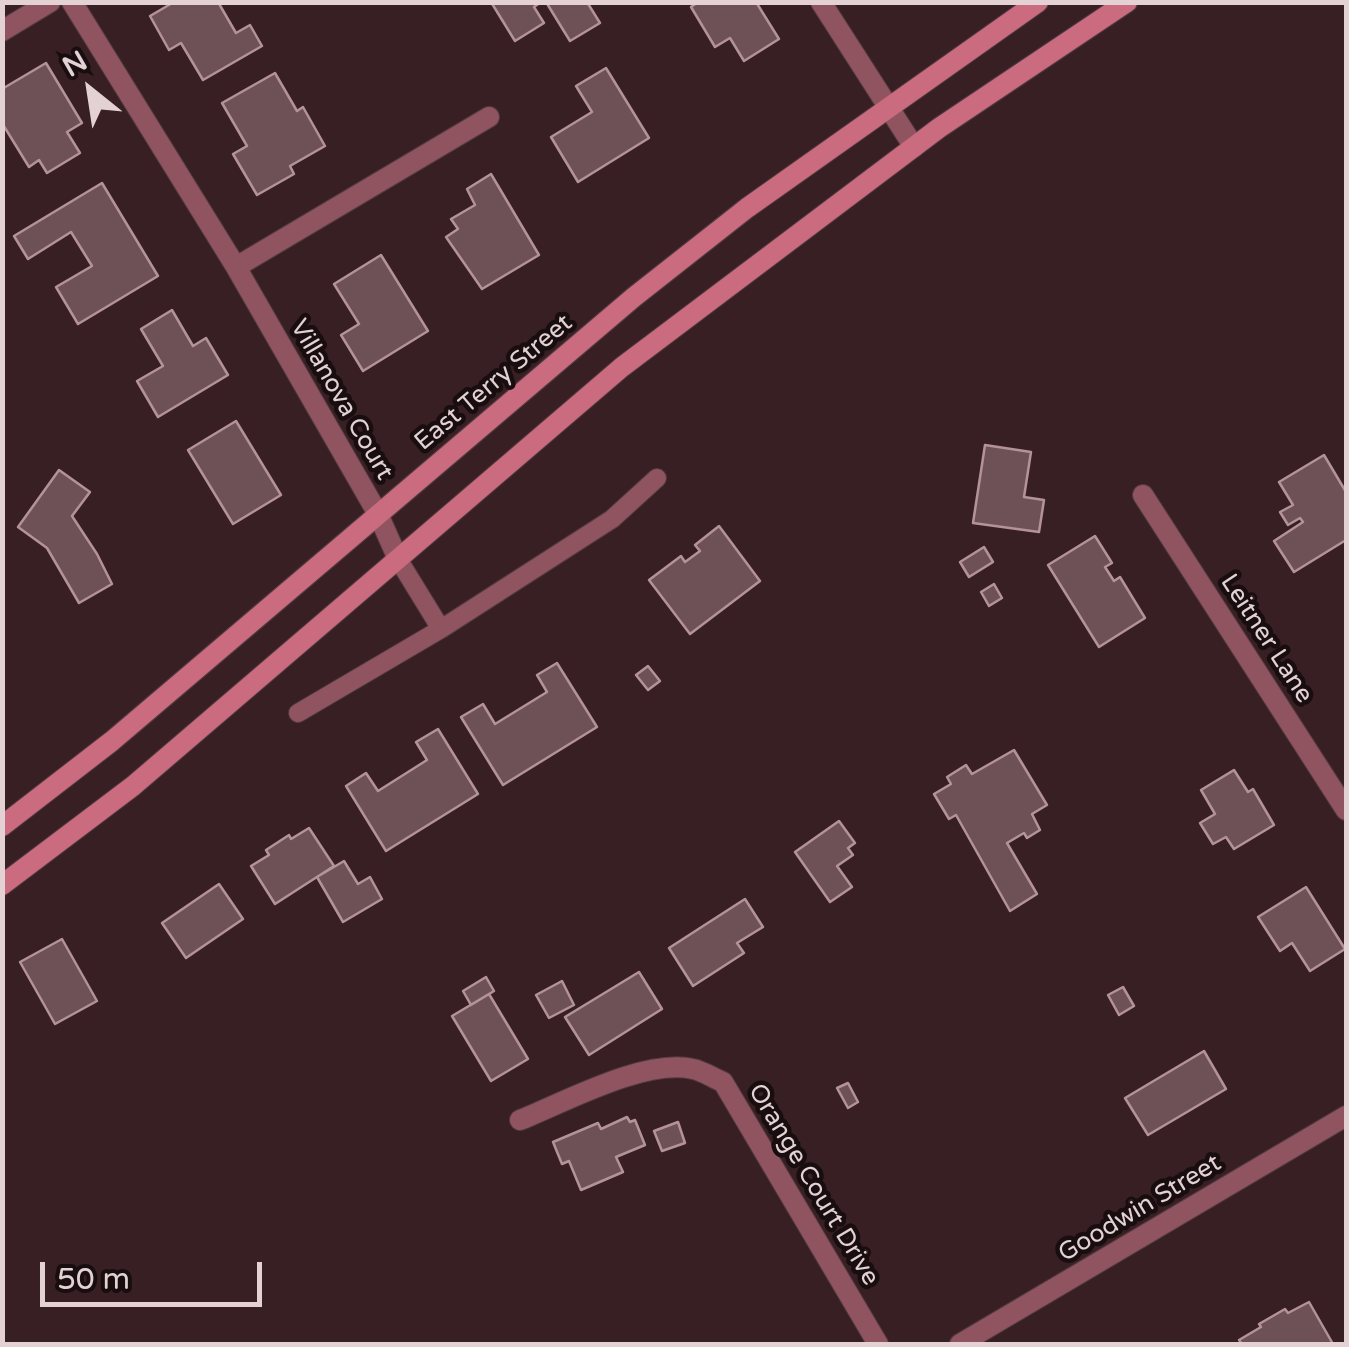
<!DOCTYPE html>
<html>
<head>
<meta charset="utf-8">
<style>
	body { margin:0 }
	#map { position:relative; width:1349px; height:1347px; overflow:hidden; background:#381f24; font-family:"Varela Round",sans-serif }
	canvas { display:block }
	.frame { position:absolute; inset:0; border:5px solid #e3d1d4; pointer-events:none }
	.north { position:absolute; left:40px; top:40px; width:100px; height:100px; -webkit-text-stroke:8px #180d0f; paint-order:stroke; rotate:330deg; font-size:28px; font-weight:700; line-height:40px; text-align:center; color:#e3d1d4 }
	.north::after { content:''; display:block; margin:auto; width:35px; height:45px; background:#e3d1d4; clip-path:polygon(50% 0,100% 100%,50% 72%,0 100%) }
	.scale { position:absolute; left:40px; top:1262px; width:222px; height:45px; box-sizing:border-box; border:5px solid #e3d1d4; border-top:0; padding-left:12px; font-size:30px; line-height:35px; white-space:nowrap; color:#e3d1d4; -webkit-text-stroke:8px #180d0f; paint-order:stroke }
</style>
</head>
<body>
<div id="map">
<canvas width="1349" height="1347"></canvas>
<div class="frame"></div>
<div class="north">N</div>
<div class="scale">50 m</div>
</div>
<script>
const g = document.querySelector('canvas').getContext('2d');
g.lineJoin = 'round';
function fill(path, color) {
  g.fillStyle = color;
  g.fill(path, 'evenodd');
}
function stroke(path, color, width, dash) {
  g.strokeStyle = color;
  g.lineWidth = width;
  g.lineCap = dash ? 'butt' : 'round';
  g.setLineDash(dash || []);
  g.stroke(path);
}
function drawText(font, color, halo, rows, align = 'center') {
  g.font = font + ' "Varela Round",sans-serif';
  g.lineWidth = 9;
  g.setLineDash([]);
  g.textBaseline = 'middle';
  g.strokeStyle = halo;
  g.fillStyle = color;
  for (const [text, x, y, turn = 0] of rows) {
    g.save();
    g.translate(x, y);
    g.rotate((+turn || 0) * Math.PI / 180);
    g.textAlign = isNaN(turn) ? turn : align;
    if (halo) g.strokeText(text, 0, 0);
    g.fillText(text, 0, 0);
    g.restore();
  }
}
const building = new Path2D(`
	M174,2h44l18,31 14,-8 12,21 -59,34 -22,-37 -12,7 -19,-34z
	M491,2h50l-7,5 10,16 -29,18z
	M546,2h41l13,21 -30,18z
	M698,2h58l23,37 -35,22 -14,-23 -15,9 -24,-40z
	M46,63l36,60 -15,9 13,21 -33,20 -8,-13 -10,7 -27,-44v-34z
	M606,68l43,70 -71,44 -27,-45 41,-25 -16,-26z
	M275,73l22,38 6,-4 22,39 -35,20 4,8 -37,21 -24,-41 14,-8 -25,-43z
	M491,174l48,81 -57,34 -36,-52 12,-8 -7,-10 24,-14 -8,-16z
	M102,183l56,93 -80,48 -22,-37 36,-21 -21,-34 -43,27 -14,-23z
	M381,255l47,76 -65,40 -22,-36 18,-11 -25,-40z
	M172,310l21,36 13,-8 22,37 -70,42 -21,-36 26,-15 -22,-37z
	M236,421l45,74 -48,29 -45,-74z
	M985,445l46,7 -7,45 20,3 -5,32 -66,-9z
	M1324,455l22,37v48l-52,32 -20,-31 29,-19 -3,-4 -12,7 -8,-13 13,-7 -14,-23z
	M59,470l31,22 -18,24 25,38 15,30 -33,19 -32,-55 -29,-21z
	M719,526l41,55 -70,53 -41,-54 32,-24 4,6 15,-11 -5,-6z
	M1095,536l17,27 -7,4 9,14 6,-4 25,41 -46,29 -51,-82z
	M984,547l9,15 -24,15 -9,-15z
	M994,584l8,14 -13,8 -8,-14z
	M557,663l40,64 -94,58 -42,-68 22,-13 12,20 52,-32 -10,-17z
	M648,666l12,15 -12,9 -12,-15z
	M438,729l40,65 -92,57 -40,-65 20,-13 12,18 49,-31 -11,-18z
	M1014,750l33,55 -15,9 8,16 -13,8 -3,-5 -17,10 30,51 -27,17 -54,-96 -7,4 -15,-25 17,-10 -4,-7 19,-12 6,9z
	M1234,770l14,22 5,-3 21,36 -40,24 -8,-12 -13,7 -13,-21 15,-9 -14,-24z
	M839,821l16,22 -7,5 5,7 -16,11 15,21 -22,15 -35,-50z
	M309,828l25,38 -59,38 -24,-38 18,-11 -3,-5 23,-15 2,4z
	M344,861l14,23 12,-7 12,22 -39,23 -26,-45z
	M219,884l24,35 -57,39 -24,-35z
	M1306,887l39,62 -35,22 -18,-28 -12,8 -22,-34z
	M745,899l18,28 -26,16 7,10 -51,33 -24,-38z
	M62,939l35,62 -42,23 -35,-62z
	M639,972l23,37 -73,46 -24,-38z
	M486,977l8,14 -23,14 -8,-14z
	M562,981l12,24 -25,13 -13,-23z
	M1123,987l11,19 -15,9 -11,-20z
	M489,994l39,65 -37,22 -39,-65z
	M1204,1051l22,38 -78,46 -23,-37z
	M848,1083l10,19 -10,6 -11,-20z
	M627,1117l3,5 5,-2 10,25 -29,12 7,15 -42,18 -12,-29 -7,3 -9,-22 45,-19 3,6z
	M678,1122l7,21 -23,8 -8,-20z
	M1309,1302l24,42h-91l-3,-4 22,-13 -2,-3 26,-15 3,4z`);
fill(building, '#6e5156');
stroke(building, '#b39398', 2.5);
const lane = new Path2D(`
	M398,559l43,70
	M298,713l143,-84 171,-110 45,-41`);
const street = new Path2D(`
	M72,2l164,265 142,247 20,45
	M821,2l93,145
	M2,31l48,-29
	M236,267l253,-150
	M1143,495l203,315
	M520,1120c45,-18 125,-62 173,-51 10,2 20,9 30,13l155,262
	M960,1344l386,-228`);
const secondary = new Path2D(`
	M2,826l110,-85 522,-444 113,-89 291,-206
	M2,885l131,-99 489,-419 317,-239 188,-126`);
stroke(lane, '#533b40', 20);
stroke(street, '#533b40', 22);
stroke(secondary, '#533b40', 22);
stroke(lane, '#905460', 18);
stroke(street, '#905460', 20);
stroke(secondary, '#ca6b80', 20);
drawText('25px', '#e3d1d4', '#180d0f', [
	["East Terry Street",494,383,-40],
	["Villanova Court",341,400,60],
	["Leitner Lane",1266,639,57],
	["Orange Court Drive",813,1185,59],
	["Goodwin Street",1140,1209,-31]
]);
</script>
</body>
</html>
